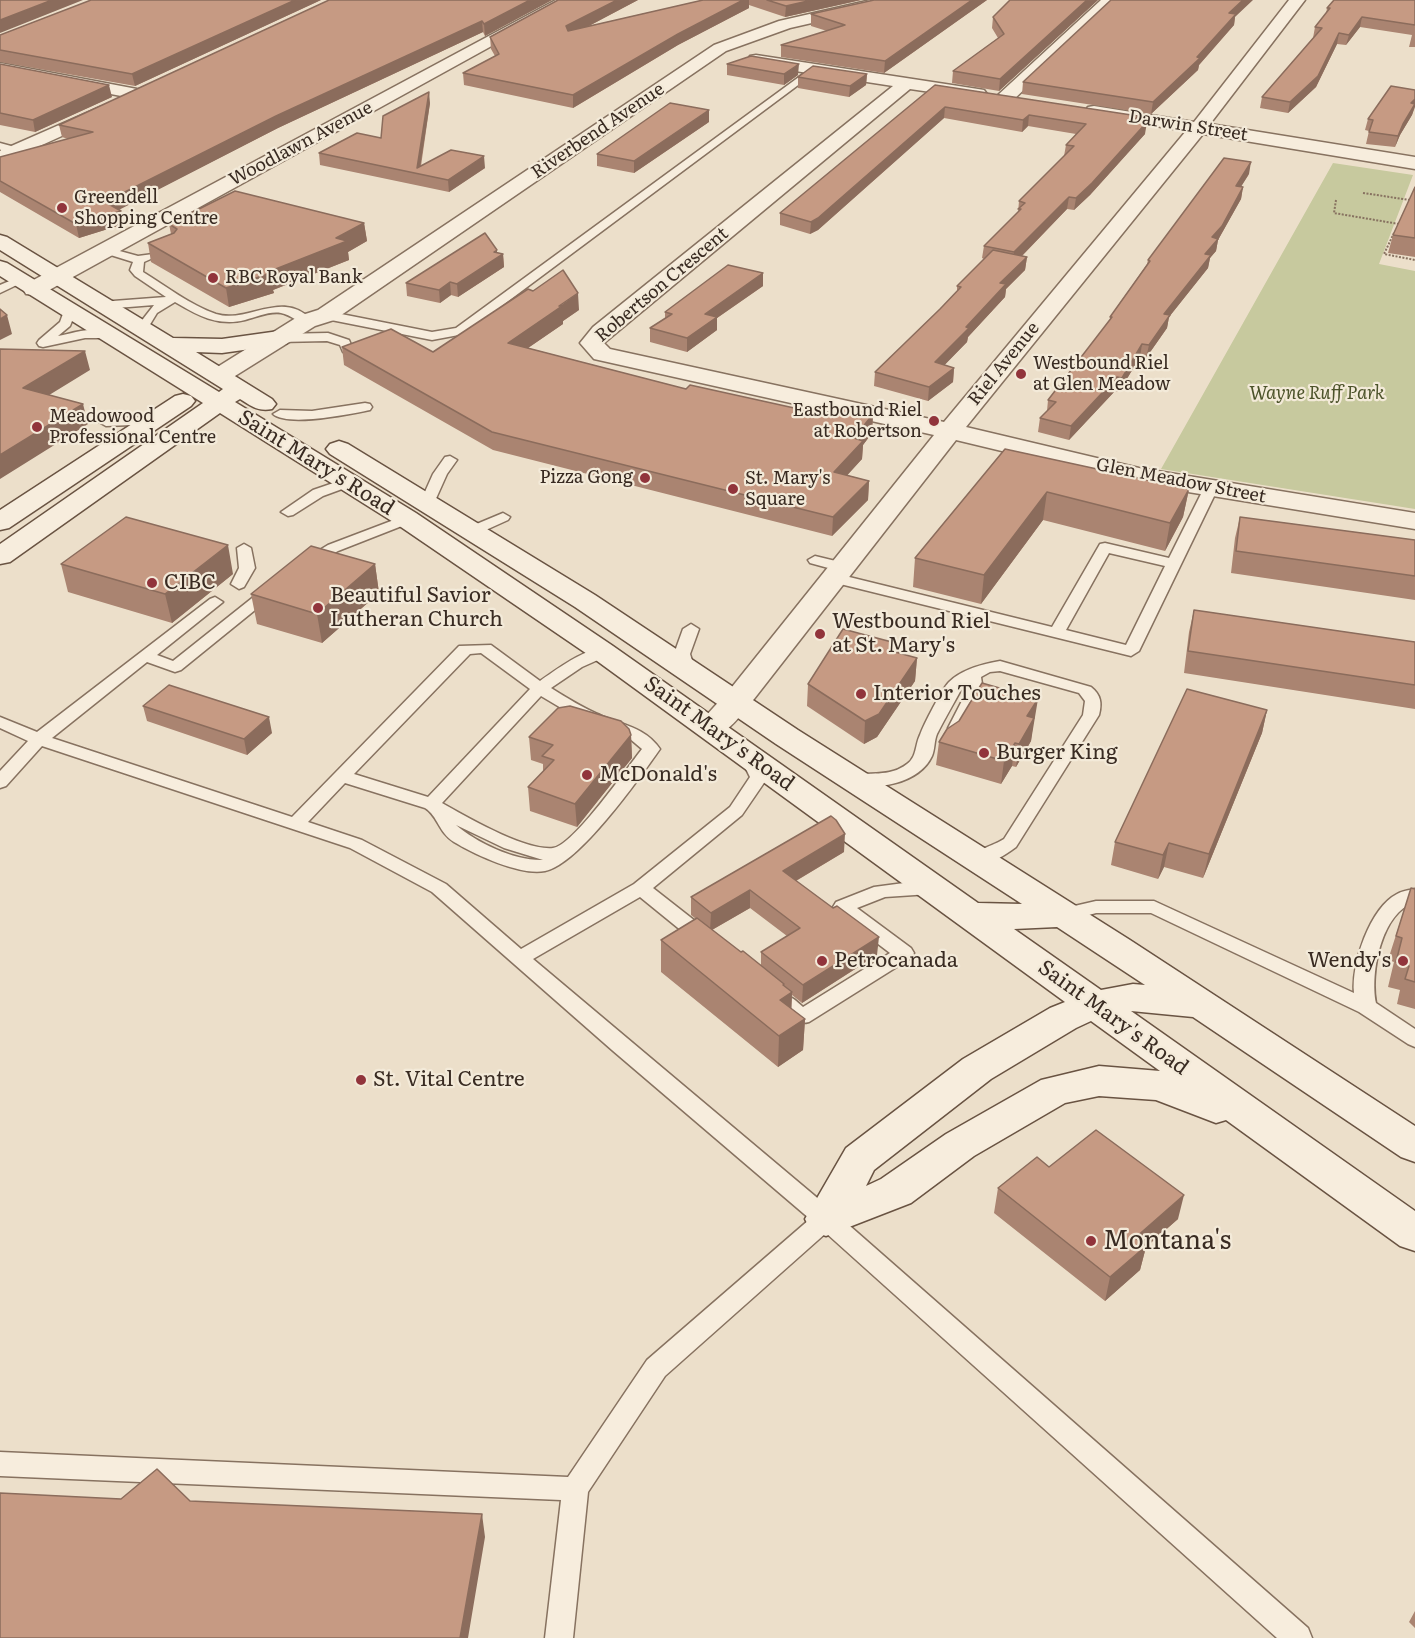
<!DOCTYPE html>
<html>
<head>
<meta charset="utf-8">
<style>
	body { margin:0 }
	canvas { display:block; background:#ecdfca }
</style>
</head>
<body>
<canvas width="1415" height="1638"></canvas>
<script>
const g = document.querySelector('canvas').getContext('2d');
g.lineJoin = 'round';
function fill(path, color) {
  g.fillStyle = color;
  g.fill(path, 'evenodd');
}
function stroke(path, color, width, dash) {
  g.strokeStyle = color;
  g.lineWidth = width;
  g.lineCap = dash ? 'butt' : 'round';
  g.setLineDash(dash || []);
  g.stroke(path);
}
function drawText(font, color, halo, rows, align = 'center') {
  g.font = font + ' Literata,serif';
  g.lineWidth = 4.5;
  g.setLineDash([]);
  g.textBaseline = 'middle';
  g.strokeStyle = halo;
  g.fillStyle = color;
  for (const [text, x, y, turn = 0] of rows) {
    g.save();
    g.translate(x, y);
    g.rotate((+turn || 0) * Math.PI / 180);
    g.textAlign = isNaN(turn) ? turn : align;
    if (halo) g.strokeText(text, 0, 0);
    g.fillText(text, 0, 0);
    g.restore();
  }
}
fill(new Path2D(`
	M1333,163l80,12 -34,89 36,7v238l-254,-40z`), '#c7c99e');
const lane = new Path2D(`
	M814,66l5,3 -2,2 -353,263 -32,6 -106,-21 -6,-4 6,-4 106,21 24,-4z
	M0,143l11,3v8h-8l-3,-5z
	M105,247l33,9 15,-2v4l-9,4 -1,10c23,14 47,33 73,42 33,10 66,-26 97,7l-6,4c-9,-3 -16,-10 -26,-12 -12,-2 -24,4 -36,7 -27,7 -48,-5 -70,-18l-18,11 -11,18h-8l-2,-3 18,-23 -50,4 -6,-4 2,-3 66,-5 -31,-21 -5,-6 3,-8 -32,-10 -2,-2z
	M19,277l6,3 -2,2 -23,11v-8z
	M70,307l6,4 -6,15 -12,10c15,-3 42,-12 55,-2l-6,4h-22l-42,9 -4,-1 -2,-3 2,-3 21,-18 4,-11z
	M328,333l21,7 4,9 -2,3h-8l-3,-7 -13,-4 -48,1 -6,-4 6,-4z
	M365,403l5,1 2,3 -2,3c-19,4 -83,17 -97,4l7,-4 32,1z
	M153,417l5,1 2,3 -2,3 -52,2 -7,-4 7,-4z
	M450,456l7,4 -10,14 -13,29 -7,4 -5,-1 -2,-3 13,-29 12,-17z
	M348,478l5,1 2,3 -2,3 -30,11 -30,19 -5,1 -7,-4 32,-22z
	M1211,484l7,4 -79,163 -8,5 -303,-75 -3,-3 8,-5 219,54 48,-83 5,-1 64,15 35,-70zM1109,553l56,13 -39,79 -60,-15z
	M503,513l7,4 -2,3 -31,14h-10l-2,-3 2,-3z
	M407,515l7,4 -2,3 -74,29 -26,14h-10l-2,-3 28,-17z
	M244,544l7,4 4,20 -11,19 -5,2 -8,-5 8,-16 -2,-20z
	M815,556l33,8 3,3 -8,5 -33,-9 -2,-3z
	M271,585l5,2 3,3 -3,3 -95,77 -6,2 -28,-10 -95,76 240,79 167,-171 32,-1 49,36c16,-11 50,-37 69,-32l2,3 -2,3 -27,12 -31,21c16,10 32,20 49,27 22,10 45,12 60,34 -21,30 -82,116 -115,122 -25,5 -71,-17 -91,-29 -15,-9 -16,-26 -29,-34l-80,-25 -37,39 54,18 84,44 75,65 113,-65 96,-77 20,-30 -10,-20 3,-4h12l13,24 -26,38 -89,73 60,47 3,5 -3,5 -7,2 -7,-2 -59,-48 -107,62 301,253 474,416 4,10h-35l-451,-405 -161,143 -77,116 -15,146h-28l16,-138 -561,-24v-24l568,25 79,-117 163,-141 -198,-169 -180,-158 -82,-44 -308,-102 -36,40 -6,2v-17l28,-30 -28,-13v-11l37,15 173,-133 5,-2 8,5 -66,53 16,6 93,-74zM481,653l49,36 -102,108 -74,-23 116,-120zM541,696l37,22 51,20 13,11c-15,19 -69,97 -89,99 -28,3 -86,-31 -111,-45zM456,825l48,23 39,12c-28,1 -66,-17 -87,-35z
	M691,624l8,5 -9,25 5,16 -8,5 -8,-5 -5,-16 9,-25z
	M1000,661l91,26c10,8 11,16 8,28l-83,132c-12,9 -30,21 -46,17l-2,-4c6,-10 25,-14 36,-21l79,-124 2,-14 -6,-8 -79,-22 -10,1 -9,5 2,14 -19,37 -2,4h-12l-2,-4 19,-37 -1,-5 -4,2c-8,15 -17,30 -25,46 -3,7 -2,15 -5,22 -13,28 -57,35 -83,28l-3,-4 3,-4c20,-5 40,2 58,-12 10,-7 8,-19 13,-29 4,-11 22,-46 29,-53 13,-13 34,-18 51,-21z
	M919,881l18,3 2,4 -2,4 -7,2 -45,3 -28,11 54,40 3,5 -3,5 -102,64c-14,4 -28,-8 -35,-20l3,-5c12,-4 17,2 26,10l87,-54 -54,-41 -3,-5 3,-5 38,-15z
	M1415,889v13c-34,11 -45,71 -39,101l39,26v18l-7,-3 -49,-32 -208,-99h-55l-32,9 -7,-2 -3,-5 3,-5 39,-9h58l200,92c-3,-29 16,-85 43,-99 5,-3 12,-4 18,-5z`);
const street = new Path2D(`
	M556,0h19l-533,294 -8,1 -8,-1 -3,-5 3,-5z
	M871,0h31l-3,3 -109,25 -64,23 -392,269 -19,6 -88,55 -8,2 -8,-2 -4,-5 4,-5 88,-55 19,-6 396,-265 65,-24z
	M1101,0h17l-107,102h-12l-3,-4 3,-4z
	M1289,0h16l-95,124 205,33v12l-212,-35 -237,293 173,41 276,45v16l-276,-45 -183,-44 -202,259c-16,18 -28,42 -54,36l-5,-7 37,-41 202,-252 -340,-76 -14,-16 13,-16 300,-241 -137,-21 -8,-5 2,-4 6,-1 222,34 6,1 3,4 -3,4 -6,1 -68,-10 -306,254 6,6 334,73 242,-291 -92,-15 -6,-1 -3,-4 3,-4 6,-1 100,16z
	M0,63l137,26 6,1 3,4 -3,4 -6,1 -137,-26z
	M100,107l6,1 3,4 -3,4 -106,48v-13z`);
const secondary = new Path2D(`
	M0,235l7,2 166,101 49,1 57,-8 8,2 3,5 -3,5 -8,2 -57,8 -26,-1 76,47 4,5 -4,5c-13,3 -21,-3 -32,-10l-5,3 181,111 197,133 365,257 44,1 -246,-160 -201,-137 -245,-153 -4,-5 4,-5 9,-3 9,3 247,151 203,135 332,210 285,186v36l-14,-5 -208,-140 -62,-6 284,200v40l-15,-5 -174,-126 -10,3 -60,-23 -57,-4 -34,7 -91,53 -63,47 -85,33 -15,-5 -6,-12 41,-71 117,-89 87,-51 15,-6 -472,-344 -195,-133 -178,-112 -210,149 -10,2v-20l203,-141 -203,-127v-15l7,2 212,129 4,-3 -223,-139zM1057,927l88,58 -12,-1 -32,6 -87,-61zM1091,1021l69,50 -61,-5 -58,14 -95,54 -65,45 -15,7 8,-16 117,-91 85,-51z
	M183,394l8,2 4,5 -4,5 -182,122 -9,2v-20l175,-114z`);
stroke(lane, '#877260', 3);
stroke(street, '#877260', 3);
stroke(secondary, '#695342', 3);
stroke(new Path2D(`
	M1363,193l47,7
	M1336,200l-2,13 65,11
	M1394,233l-10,21 31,6`), '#877260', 2, [2, 1.5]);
fill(lane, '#f7eddd');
fill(street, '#f7eddd');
fill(secondary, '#f7eddd');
fill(new Path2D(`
	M91,0h230l-186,86 -135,-24v-27z
	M329,0h223l-67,36 -2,-4 -205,96 -159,81 5,15 -45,14 -79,-46v-35l68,-18 -6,-2 -3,-12z
	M558,0h80l-49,26 114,-26h158l-76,17 -36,-12v3l-71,37 -105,63 -109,-23 -1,-12 32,-17 -4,-7 -1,-12z
	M874,0h113l-103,73 -103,-16v-12l46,-14 -16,-5v-12z
	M1010,0h88l-99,91 -47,-8 1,-12 45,-33 -6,-10 1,-11z
	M1415,0v47h-6l3,-12 -52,-8 -14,18 -9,-1 -21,43 -28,26 -28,-5 2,-11 51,-59 2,-11 11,-13 1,-6z
	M1235,17l-1,8 -35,40 -1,5 -47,44 -129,-20 1,-12z
	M0,64l112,33 -77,35 -35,-7z
	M727,64l71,11 -14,10 -57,-10z
	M867,74l-1,11 -17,12 -51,-9v-11z
	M935,85l203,31 -1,5 8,13 -55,61 -16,15 -7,-1 -45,47 5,1 -2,13 -19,19 -1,8 -37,40 -1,5 -23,23 10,3 -1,14 -25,19 -54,-15 1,-14 65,-63 17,-17v-6l27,-27 -2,-1 2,-12 34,-33 1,-12 45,-45 2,-11 10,-11 -48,-8 -6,6 -78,-14 -126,112 -8,4 -30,-9v-12z
	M430,103l-9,63 64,2 -36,24 -129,-27 -1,-12 62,-15z
	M1414,108l-2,7 -12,20 -5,12 -29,-3 3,-13 -4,-1 3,-11z
	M709,122l-75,51 -37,-7v-12z
	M1249,174l-8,12 2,1 -2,12 -23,41 -2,11 -6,7 -2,10 -39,49 -2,11 -21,30 -6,-1 -21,35 -4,-1 -46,49 -31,-8 2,-14 7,-7 1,-11 62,-79v-4l37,-53 1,-4z
	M1415,187v70l-27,-4 5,-18z
	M364,223l3,18 -19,11 1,8 -76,30 1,3 -45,14 -78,-45 -3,-19 23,-9 -2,-10z
	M497,253l6,1 1,13 -46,30 -7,-2 -11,8 -33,-7 -1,-13z
	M763,273v13l-46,32v12l-30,22 -37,-10v-14l15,-10v-6z
	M579,310l-16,11v3l-35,24 158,41 149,28 38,-3 -1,19 -9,12 -1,14 -15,16 22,6 -1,19 -36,36 -339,-86 -149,-85 -2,-18 91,5z
	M1005,449l184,40 -6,28 -18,34 -122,-31 -62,84 -68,-17 2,-29z
	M1240,517l175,23v60l-184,-27 4,-35z
	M61,564l172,10 -61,49 -104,-31z
	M375,564l4,29 -57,50 -65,-19 -6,-30z
	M1194,610l221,32v67l-231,-36 5,-41z
	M902,654l15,4 -2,23 -38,56 -13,7 -57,-38 1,-22z
	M143,706l129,27 -25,22 -100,-34z
	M1267,710l-5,23 -59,145 -39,-11 -6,12 -47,-14 4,-23z
	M1034,722l-1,2 -2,17 -15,26 -4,-1 -11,18 -65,-19 3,-23z
	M631,735l1,23 -55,69 -47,-16 -2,-24 15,-15v-8l-12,-4 -2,-23z
	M844,852l-48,29 81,74 -75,48 -10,-8 -1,13 14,11 -2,31 -25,17 -117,-95v-32l35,-21 -5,-4v-18zM750,908l37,28 -26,16v13l-20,-13 -29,-22z
	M1411,888l4,1v120l-18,-5 3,-14 -12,-3 6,-25 -6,-2z
	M1049,1167l129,52 -32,28 -6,23 -35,31 -111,-88 4,-25z
	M1415,1611v17l-6,-6z`), '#aa8471');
fill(new Path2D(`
	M52,0h31l-83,33v-13z
	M295,0h26l-186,86 -3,-12z
	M530,0h22l-67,36 -1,-12z
	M617,0h21l-72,38v-12z
	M743,0h6v8l-71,37 -105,63v-13l105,-61z
	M812,0h49l-76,17 1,-11z
	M972,0h15l-103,73 1,-12z
	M1087,0h11l-99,91 1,-12z
	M1243,0h10l-18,17 -1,8 -35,40 -1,5 -47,44 2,-12 76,-89z
	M1362,17l-2,10 -14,18 3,-10z
	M482,21l1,11 -205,96 -167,86 10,-3 3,13 -45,14 -3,-14 29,-22 171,-86z
	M1339,33l-2,11 -21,43 -28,26 2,-11z
	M799,64l-1,11 -14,10v-11z
	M867,74l-1,11 -17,12 1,-11z
	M109,85l3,12 -77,35 -2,-12z
	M429,92l1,11 -11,71 -2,-6z
	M1415,99v8l-3,8 -12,20 -5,12 3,-11 13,-33z
	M945,107l-1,11 -126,112 -8,4 1,-12z
	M709,110v12l-75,51v-12z
	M1029,115l-1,11 -6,6 1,-12z
	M1147,122l-2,12 -55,61 -16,15 2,-12z
	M484,156l1,12 -36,24 -1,-12z
	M1251,162l-2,12 -15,24 2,-12z
	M1243,187l-2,12 -23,41 -2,11 -6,7 -2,10 -39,49 -2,11 -21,30 3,-13 15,-31 41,-60 7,-17z
	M1069,197l-2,12 -54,56 1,-13z
	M364,223l3,18 -19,11 1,8 -76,30 1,3 -45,14 -3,-19 42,-16 68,-34z
	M497,250v8l6,-4 1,13 -46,30 -1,-13z
	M1027,257l-2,13 -19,19 -1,8 -37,40 -1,5 -33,34 1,-14 31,-35 34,-44z
	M763,273v13l-46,32v12l-30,22v-14l18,-24z
	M450,282l1,13 -11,8 -1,-13z
	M578,293l1,17 -16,11v3l-54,37 -1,-18z
	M7,315l5,19 -12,6v-21z
	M1142,344l-2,13 -21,35 3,-14z
	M85,351l5,19 -62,38 -5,-20z
	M954,368l-1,14 -25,19 1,-14z
	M1117,377l-2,14 -46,49 2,-14z
	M83,404l5,20 -88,55v-24z
	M873,414l-1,19 -9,12 -1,14 -29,32 1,-19 20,-34z
	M869,481l-1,19 -36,36 1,-19z
	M1189,489l-6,28 -18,34 5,-28z
	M1047,492l-4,28 -62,84 3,-29z
	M228,545l5,29 -61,49 -7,-29z
	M375,564l4,29 -57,50 -5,-29z
	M903,645l-2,22 -6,-15z
	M917,658l-2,23 -38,56 -13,7 1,-23z
	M1038,699l-7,42 -15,26 3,-23 8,-28z
	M1267,710l-5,23 -59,145 6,-24z
	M269,717l3,16 -25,22 -3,-16z
	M631,735l1,23 -55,69 -2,-23z
	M1015,743l-3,23 -11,18 3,-23z
	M845,834l-1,18 -62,37 1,-18z
	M1169,843l-5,24 -6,12 5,-24z
	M750,890v18l-40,23 1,-18z
	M879,937l-2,18 -75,48 1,-18z
	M784,984v13l8,-5 -1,32 -11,-24 3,-15z
	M805,1019l-2,31 -25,17 1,-31z
	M1184,1195l-6,24 -32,28 -6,23 -35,31 5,-24 25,-39z
	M482,1514l3,23 -17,101h-8z`), '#8b6c5c');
const building = new Path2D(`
	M0,0h52l-52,20z
	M91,0h204l-163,74 -132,-24v-15z
	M329,0h201l-46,24 -2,-3 -206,95 -171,86 16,9 -45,13 -76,-43v-24l93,-25 -34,-7z
	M558,0h59l-51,26 2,5 135,-31h40l-65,34 -105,61 -110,-22 36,-19 -9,-17z
	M767,0h45l-26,6z
	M874,0h98l-87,61 -104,-16 64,-20 -34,-11z
	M1010,0h77l-87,79 -47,-8 51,-37 -11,-17z
	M1111,0h132l-14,13 7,1 -39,43 3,1 -47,44 -130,-20z
	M1334,0h81v25l-53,-8 -13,18 -10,-2 -21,43 -28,26 -28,-5 60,-69 -7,-1 15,-19h-3z
	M751,56l48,8 -15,10 -57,-10z
	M0,64l109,21 -76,35 -33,-7z
	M813,66l54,8 -17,12 -52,-9z
	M935,85l203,31 -4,4 13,2 -55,61 -16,15 -7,-1 -55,55 -30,-6 37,-37h-3l7,-6 -6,-2 55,-55 -8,-1 20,-21 -57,-9 -6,5 -78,-13 -127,111 -7,4 -31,-9z
	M1391,86l24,4v9l-4,4 4,1 -12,20 -5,12 -29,-4 4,-12 -5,-1z
	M429,92l-12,76 34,-18 33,6 -36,24 -129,-27 38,-20 24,5 2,-22z
	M670,103l39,7 -75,51 -37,-7z
	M1224,158l27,4 -15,24 7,1 -21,39 -10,11 6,2 -13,15 6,1 -47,59 6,1 -21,30 -7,-1 -20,34 -5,-1 -46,49 -31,-8 16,-16 -8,-2 64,-83h-2l40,-56 -2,-1z
	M1415,187v51l-22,-3z
	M235,191l129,32 -28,15 11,3 -79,31 3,1 -45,15 -78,-45 26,-10 3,-4 -8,-5z
	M485,233l12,17 -3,2 9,2 -46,30 -7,-2 -11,8 -33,-7z
	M993,250l34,7 -27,26 6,1 -40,43 3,1 -34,34 19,6 -25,19 -54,-15 65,-63 21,-22 -4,-1z
	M728,265l35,8 -58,41 12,3 -30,21 -37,-10 22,-14 -7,-2z
	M563,270l15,23 -19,13h3l-54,37 178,46 4,-4 145,32 7,-9 31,6 -19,24 9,3 -29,31 35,9 -36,36 -341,-85 -150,-85 49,-18 42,23 95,-63 5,2z
	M0,309l7,6 -7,4z
	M0,349l85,2 -62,37 60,16 -83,51z
	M1005,449l184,40 -19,34 -123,-31 -63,83 -69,-17z
	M126,517l102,28 -63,49 -104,-30z
	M1240,517l175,23v36l-179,-25z
	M311,546l64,18 -58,50 -66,-20z
	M1194,610l221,32v43l-227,-34z
	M843,629l60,16 -8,7 22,6 -38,56 -14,7 -57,-37z
	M982,683l56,16 -11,17 7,2 -15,26 -4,-1 -11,18 -65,-19 8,-13 12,-8z
	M169,685l100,32 -25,22 -101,-33z
	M1187,689l80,21 -58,144 -40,-11 -6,12 -48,-13z
	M570,706l51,15 8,8 2,6 -56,69 -47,-17 26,-27 -12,-4 11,-11 -24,-8 29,-29z
	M831,816l5,4 9,14 -62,37 50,37 4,-2 42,31 -76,48 -42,-33 39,-24 -50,-38 -39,23 -20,-16z
	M1411,888l4,1v93l-10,-3 4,-13 -13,-4 6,-24 -6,-2z
	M697,918l44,34 2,-1 41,33 -1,1 9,7 -12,8 25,19 -26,17 -118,-96z
	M1096,1130l88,65 -49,43 11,8 -36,31 -112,-89 39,-31 12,10z
	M157,1469l33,32 292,13 -22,124h-460v-145l121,6z`);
fill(building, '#c69a83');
stroke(building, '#8b6c5c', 1.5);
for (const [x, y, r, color] of [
	[62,208,6,"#91343b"],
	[213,278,6,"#91343b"],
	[1021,374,6,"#91343b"],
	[934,421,6,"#91343b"],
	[37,427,6,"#91343b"],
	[645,478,6,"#91343b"],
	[733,489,6,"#91343b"],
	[152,583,6,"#91343b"],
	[318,608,6,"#91343b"],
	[820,634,6,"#91343b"],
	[861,694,6,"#91343b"],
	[984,753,6,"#91343b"],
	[587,775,6,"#91343b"],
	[822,961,6,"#91343b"],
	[1403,961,6,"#91343b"],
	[361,1080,6,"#91343b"],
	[1091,1241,6,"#91343b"]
]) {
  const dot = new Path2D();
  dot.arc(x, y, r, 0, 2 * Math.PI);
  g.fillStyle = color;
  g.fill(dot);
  stroke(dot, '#f3ead9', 2);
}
drawText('18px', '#392b22', '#f3ead9', [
	["Darwin Street",1188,126,9],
	["Riverbend Avenue",598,131,-34],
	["Woodlawn Avenue",301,144,-28],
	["Robertson Crescent",662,285,-40],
	["Riel Avenue",1004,364,-51],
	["Glen Meadow Street",1181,481,11]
]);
drawText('18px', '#392b22', '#f3ead9', [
	["Greendell",74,198],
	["Shopping Centre",74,219],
	["RBC Royal Bank",225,278],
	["Westbound Riel",1033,364],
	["at Glen Meadow",1033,385],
	["Eastbound Riel",922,411,"right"],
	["at Robertson",922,432,"right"],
	["Meadowood",49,417],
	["Professional Centre",49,438],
	["Pizza Gong",633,478,"right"],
	["St. Mary's",745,479],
	["Square",745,500]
], 'left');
drawText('italic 18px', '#4c532a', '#f3ead9', [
	["Wayne Ruff Park",1317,394]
]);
drawText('21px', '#392b22', '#f3ead9', [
	["Saint Mary's Road",316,463,32],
	["Saint Mary's Road",719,734,36],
	["Saint Mary's Road",1113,1018,36]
]);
drawText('21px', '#392b22', '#f3ead9', [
	["CIBC",164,583],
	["Beautiful Savior",330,596],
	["Lutheran Church",330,620],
	["Westbound Riel",832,622],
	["at St. Mary's",832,646],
	["Interior Touches",873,694],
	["Burger King",996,753],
	["McDonald's",599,775],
	["Petrocanada",834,961],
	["Wendy's",1391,961,"right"],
	["St. Vital Centre",373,1080]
], 'left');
drawText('26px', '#392b22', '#f3ead9', [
	["Montana's",1103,1241]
], 'left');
</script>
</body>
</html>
